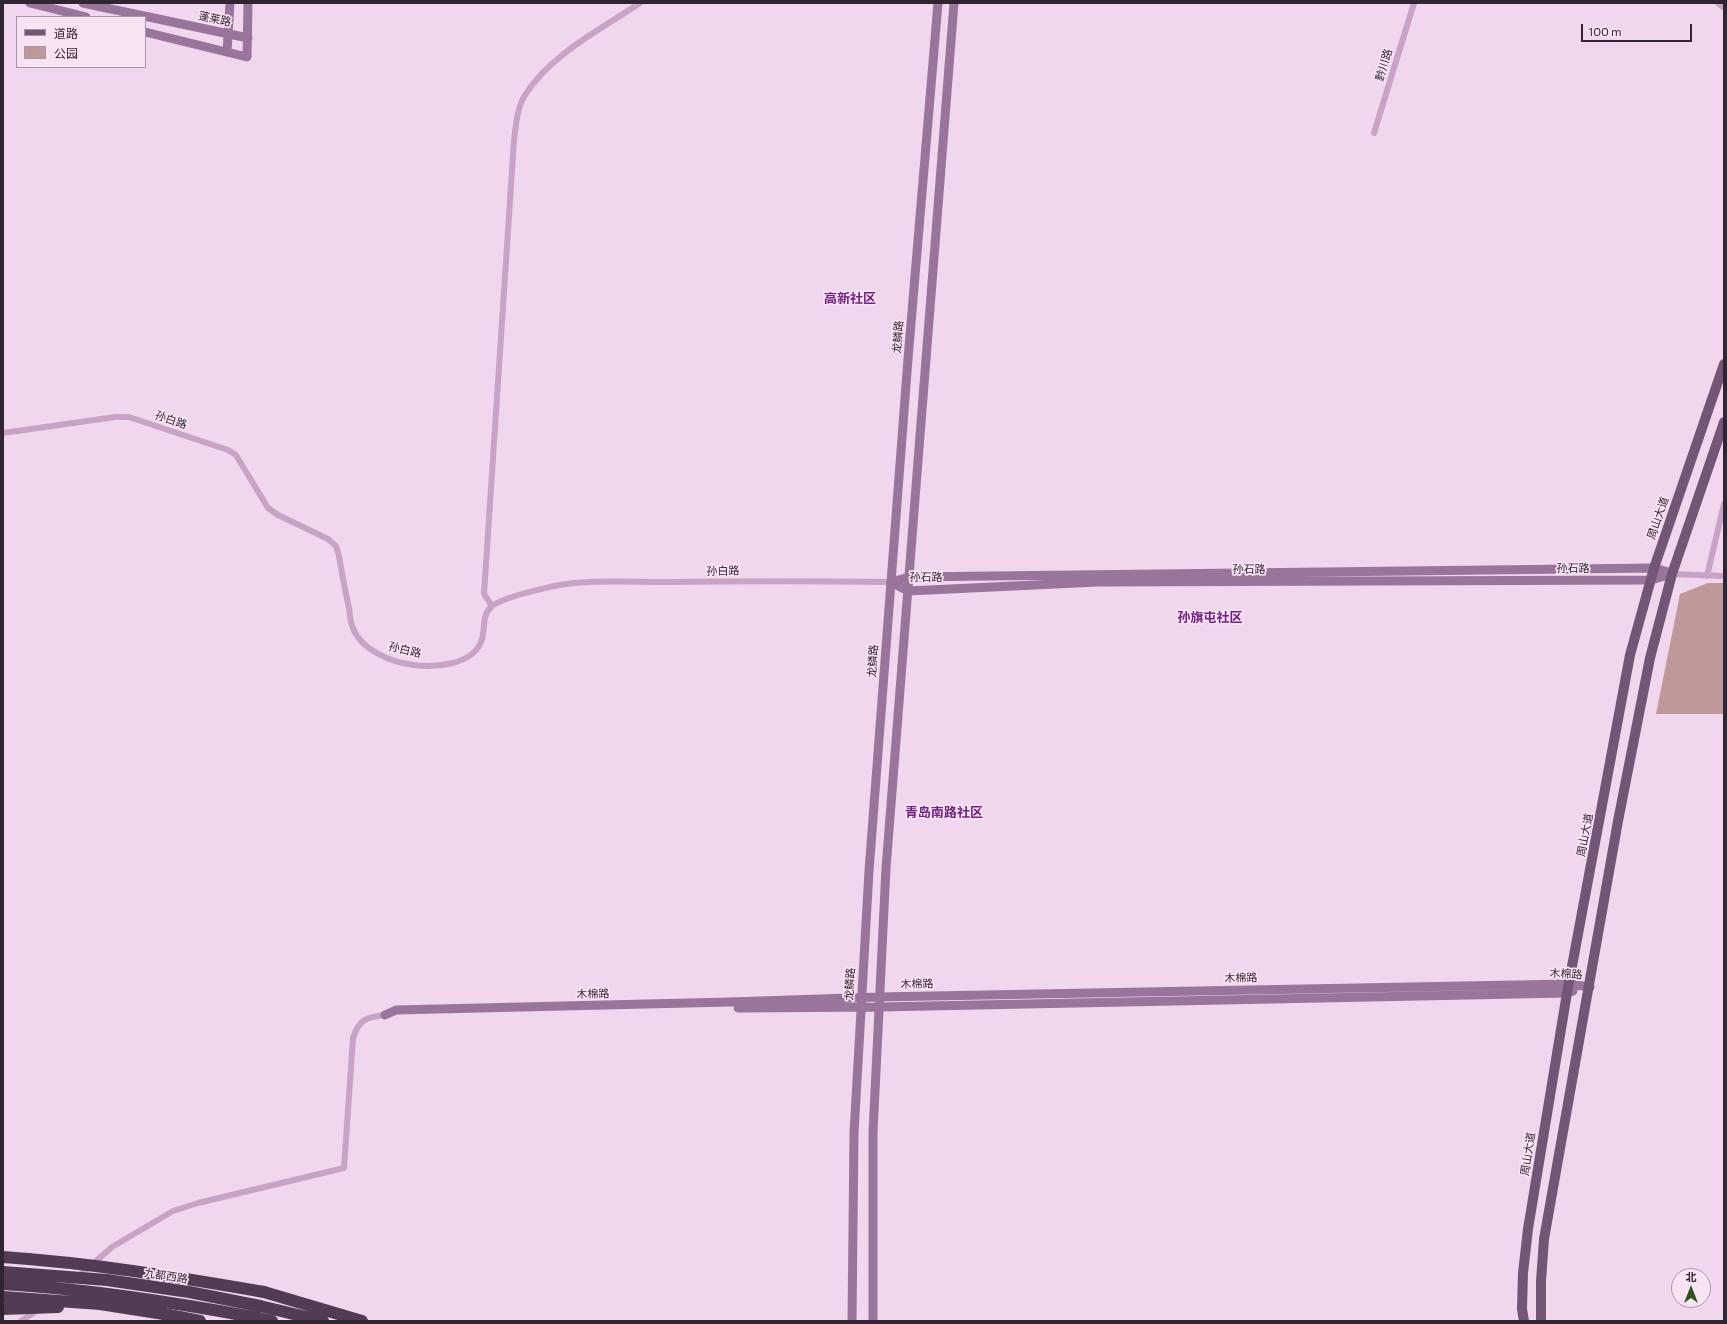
<!DOCTYPE html>
<html>
<head>
<meta charset="utf-8">
<style>
	body { margin:0 }
	#map { position:relative; width:1727px; height:1324px; overflow:hidden; background:#f0d7ed; font-family:Commissioner,"Noto Sans SC",sans-serif }
	canvas { display:block }
	.frame { position:absolute; inset:0; border:4px solid #322533; pointer-events:none }
	.legend { position:absolute; left:16px; top:16px; width:130px; height:52px; box-sizing:border-box; background:#f8e3f5; border:1px solid #a997a7; margin:0; padding:5px 7px; list-style:none; font-size:12px; color:#322533 }
	.legend li { display:flex; align-items:center; gap:8px; height:20px }
	.legend b { width:20px; border:1px solid #a997a7 }
	.north { position:absolute; left:1671px; top:1268px; width:40px; height:40px; box-sizing:border-box; background:#f8e3f5; border:1px solid #a997a7; border-radius:50%; rotate:0deg; font-size:11px; font-weight:700; line-height:16px; text-align:center; color:#322533 }
	.north::after { content:''; display:block; margin:auto; width:14px; height:18px; background:#2e531c; clip-path:polygon(50% 0,100% 100%,50% 72%,0 100%) }
	.scale { position:absolute; left:1581px; top:24px; width:111px; height:18px; box-sizing:border-box; border:2px solid #322533; border-top:0; padding-left:5px; font-size:12px; line-height:14px; white-space:nowrap; color:#322533; -webkit-text-stroke:3px #f8e3f5; paint-order:stroke }
</style>
</head>
<body>
<div id="map">
<canvas width="1727" height="1324"></canvas>
<div class="frame"></div>
<ul class="legend">
<li><b style="height:5px;background:#735675"></b>道路</li>
<li><b style="height:11px;background:#bf989a"></b>公园</li>
</ul>
<div class="north">北</div>
<div class="scale">100 m</div>
</div>
<script>
const g = document.querySelector('canvas').getContext('2d');
g.lineJoin = 'round';
function fill(path, color) {
  g.fillStyle = color;
  g.fill(path, 'evenodd');
}
function stroke(path, color, width, dash) {
  g.strokeStyle = color;
  g.lineWidth = width;
  g.lineCap = dash ? 'butt' : 'round';
  g.setLineDash(dash || []);
  g.stroke(path);
}
function drawText(font, color, halo, rows, align = 'center') {
  g.font = font + ' Commissioner,"Noto Sans SC",sans-serif';
  g.lineWidth = 3.5;
  g.setLineDash([]);
  g.textBaseline = 'middle';
  g.strokeStyle = halo;
  g.fillStyle = color;
  for (const [text, x, y, turn = 0] of rows) {
    g.save();
    g.translate(x, y);
    g.rotate((+turn || 0) * Math.PI / 180);
    g.textAlign = isNaN(turn) ? turn : align;
    if (halo) g.strokeText(text, 0, 0);
    g.fillText(text, 0, 0);
    g.restore();
  }
}
fill(new Path2D(`
	M1708,583h16v131h-68l24,-120z`), '#bf989a');
stroke(new Path2D(`
	M1718,3l6,5
	M1374,133l40,-130
	M3,433l112,-16h14l99,33 8,5 32,53 10,7 50,24 8,7 3,10c3,17 6,35 10,52 1,6 1,14 4,20 8,22 38,34 60,37 21,3 59,0 68,-23 5,-11 0,-26 10,-35 9,-9 46,-17 59,-20 33,-8 79,-5 114,-5 75,-1 151,-1 227,0
	M1672,574l52,2
	M1707,576l17,-72
	M492,606l-8,-12 30,-454c2,-15 3,-32 11,-45 25,-40 76,-66 115,-92
	M64,1289l48,-42 61,-36 25,-8 146,-35 9,-130c6,-19 14,-21 32,-23
	M21,1321l17,-11`), '#c8a3c5', 6);
stroke(new Path2D(`
	M30,3l56,14
	M83,3l165,35
	M145,32l102,25 1,-54
	M227,52l3,-49
	M891,582l17,9 190,-9 553,-2 21,-6
	M891,582l18,-5 745,-9 18,5
	M738,1008l141,-1 688,-14 6,-2
	M385,1015l11,-5 334,-8 149,-5 690,-13 21,3
	M852,1321l2,-188 15,-262 39,-512 30,-356
	M873,1321v-189l13,-264 68,-865`), '#9a759b', 9);
stroke(new Path2D(`
	M1524,1321l-2,-12 1,-36 5,-44 39,-236 63,-338 24,-87 70,-204
	M1541,1321v-40l3,-42 74,-418 32,-163 22,-84 52,-152`), '#735675', 10);
stroke(new Path2D(`
	M264,1292l98,29
	M260,1306l63,15
	M164,1314l36,7
	M258,1318l14,3`), '#523c54', 12);
stroke(new Path2D(`
	M3,1257c88,6 175,20 261,35
	M3,1272l104,8 82,12 71,14
	M3,1284c86,5 170,18 255,34
	M3,1297l97,7 64,10
	M3,1309l55,-2`), '#523c54', 12);
drawText('11px', '#322533', '#f8e3f5', [
	["蓬莱路",215,19,12],
	["黔川路",1384,65,-73],
	["龙鳞路",898,337,-85],
	["孙白路",171,420,19],
	["周山大道",1658,518,-71],
	["孙石路",1573,568],
	["孙石路",1249,569],
	["孙白路",723,571,-1],
	["孙石路",926,577],
	["孙白路",405,650,14],
	["龙鳞路",873,661,-86],
	["周山大道",1585,835,-79],
	["木棉路",1566,974,3],
	["木棉路",1241,978,-1],
	["龙鳞路",850,984,-87],
	["木棉路",917,984,-1],
	["木棉路",593,994,-1],
	["周山大道",1528,1154,-81],
	["九都西路",166,1276,9]
]);
drawText('bold 13px', '#722081', '#f8e3f5', [
	["高新社区",850,299],
	["孙旗屯社区",1210,618],
	["青岛南路社区",944,813]
]);
</script>
</body>
</html>
